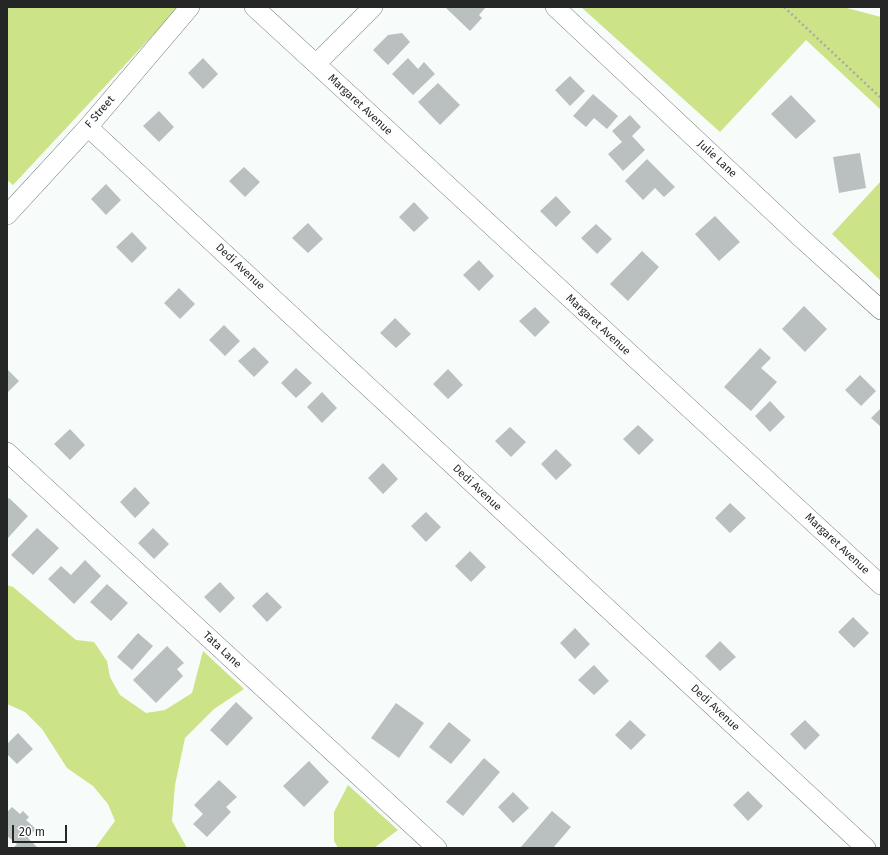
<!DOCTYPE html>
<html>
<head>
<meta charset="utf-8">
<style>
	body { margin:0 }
	#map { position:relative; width:888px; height:855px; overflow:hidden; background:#f7fcfa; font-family:"Fira Sans",sans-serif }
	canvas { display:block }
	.frame { position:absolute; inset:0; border:8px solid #252726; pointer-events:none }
	.scale { position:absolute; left:12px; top:825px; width:55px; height:18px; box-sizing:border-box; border:2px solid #252726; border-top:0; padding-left:5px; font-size:12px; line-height:14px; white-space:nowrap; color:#252726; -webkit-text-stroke:3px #fff; paint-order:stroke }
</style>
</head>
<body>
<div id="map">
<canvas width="888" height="855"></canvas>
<div class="frame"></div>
<div class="scale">20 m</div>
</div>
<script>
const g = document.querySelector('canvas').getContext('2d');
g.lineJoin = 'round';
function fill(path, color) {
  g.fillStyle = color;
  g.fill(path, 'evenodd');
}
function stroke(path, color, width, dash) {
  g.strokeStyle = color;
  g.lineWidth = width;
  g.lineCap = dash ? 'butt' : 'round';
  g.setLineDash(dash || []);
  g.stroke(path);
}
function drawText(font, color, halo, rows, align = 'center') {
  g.font = font + ' "Fira Sans",sans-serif';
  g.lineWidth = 3;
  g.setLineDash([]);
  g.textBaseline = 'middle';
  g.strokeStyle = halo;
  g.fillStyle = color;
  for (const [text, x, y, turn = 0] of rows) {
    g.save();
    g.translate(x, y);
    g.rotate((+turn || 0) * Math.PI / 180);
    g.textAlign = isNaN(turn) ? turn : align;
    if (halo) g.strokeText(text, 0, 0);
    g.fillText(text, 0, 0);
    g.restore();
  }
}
fill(new Path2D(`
	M7,7h172l-166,178 -6,-5z
	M581,7h264l2,1 34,9v93l-75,-70 -86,92z
	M881,181v100l-49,-47z
	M7,585l6,2 63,53 18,2 13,19 3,16 10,18 26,18 19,-3 27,-17 11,-42 41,38 -30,20 -29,29 -10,47 -3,36 15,27h-92l20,-27 -7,-17 -15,-18 -26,-18 -25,-39 -17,-17 -18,-8z
	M348,785l50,45 -24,18h-36l-4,-7v-29z`), '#cce387');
fill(new Path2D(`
	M445,7h41l-7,8 3,3 -12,13z
	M402,33l8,9 -22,23 -15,-15 15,-15z
	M203,58l15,16 -15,15 -15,-16z
	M408,58l10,11 6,-7 11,12 -22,21 -21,-21z
	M570,76l15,15 -15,15 -15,-16z
	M438,83l22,22 -20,20 -22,-23z
	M593,94l25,22 -11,13 -13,-11 -8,9 -13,-11z
	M791,95l25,26 -20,18 -25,-25z
	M159,111l15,16 -15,15 -16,-16z
	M630,115l11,12 -9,9 13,14 -22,21 -15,-17 14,-12 -10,-11z
	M860,153l6,35 -27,5 -6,-36z
	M647,159l28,28 -11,10 -9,-9 -12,12 -18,-19z
	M244,167l16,15 -15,15 -16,-16z
	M106,184l15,16 -15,15 -15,-16z
	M556,196l15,16 -15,15 -16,-16z
	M414,202l15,16 -15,14 -15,-15z
	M715,216l25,26 -21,19 -24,-27z
	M308,223l15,16 -15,14 -16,-15z
	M596,224l16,15 -15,15 -16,-16z
	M132,232l15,16 -15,15 -16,-16z
	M642,251l17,16 -31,34 -18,-17z
	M479,260l15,16 -15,15 -16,-16z
	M179,288l16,16 -15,15 -16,-16z
	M804,306l23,23 -22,23 -23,-23z
	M535,307l15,15 -15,15 -16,-16z
	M395,318l16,16 -15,14 -16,-15z
	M224,325l16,16 -15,15 -16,-16z
	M254,347l15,15 -15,15 -16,-16z
	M760,348l11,10 -10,10 16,14 -26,29 -27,-24z
	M296,368l16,15 -16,15 -15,-15z
	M7,369l12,12 -12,12z
	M448,369l15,16 -15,14 -15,-15z
	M860,375l16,16 -15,15 -16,-16z
	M322,392l15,16 -15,15 -15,-16z
	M770,401l15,16 -15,15 -15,-16z
	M881,408v19l-10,-9z
	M638,425l16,15 -15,15 -16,-16z
	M510,427l16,15 -15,15 -16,-16z
	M70,429l15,16 -15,15 -16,-16z
	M556,449l16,16 -16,15 -15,-16z
	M383,463l15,16 -15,15 -15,-16z
	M135,487l15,16 -15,15 -15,-16z
	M9,498l19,18 -21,23v-39z
	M730,503l16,15 -16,15 -15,-15z
	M426,512l15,15 -15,15 -15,-16z
	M37,528l22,20 -26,27 -22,-20z
	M153,528l16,16 -15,15 -16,-16z
	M470,551l16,16 -15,15 -16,-16z
	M85,560l16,16 -27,28 -26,-25 13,-13 10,9z
	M220,582l15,16 -15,15 -16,-16z
	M107,584l21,19 -17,18 -21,-19z
	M267,592l15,15 -15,15 -15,-16z
	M853,617l16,16 -15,15 -16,-16z
	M575,628l15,16 -15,15 -15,-16z
	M138,633l15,13 -21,24 -15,-13z
	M720,641l16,16 -16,14 -15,-15z
	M167,646l17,17 -7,6 6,7 -27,27 -23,-23z
	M594,665l15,16 -15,14 -16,-15z
	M236,702l17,16 -26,28 -17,-16z
	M396,703l28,20 -25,35 -28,-20z
	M630,720l16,15 -15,15 -16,-15z
	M805,720l15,15 -15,15 -15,-16z
	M449,722l22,18 -20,24 -22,-17z
	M18,733l15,16 -16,15 -10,-10v-10z
	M484,758l16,14 -37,44 -17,-14z
	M309,761l20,21 -25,25 -21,-21z
	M219,780l18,17 -11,10 5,5 -24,25 -14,-13 10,-10 -9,-9z
	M748,791l15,15 -15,15 -15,-16z
	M513,792l16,16 -16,15 -15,-16z
	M12,807l8,7 3,-3 6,6 -3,3 10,9 -8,9 10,10h-25l4,-4 -10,-8v-24z
	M552,811l19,16 -18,21h-33z`), '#babfc0');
const minor = new Path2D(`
	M254,7l62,57 57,-57
	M555,7l245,230 81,73
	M316,64l565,521
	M88,127l778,721
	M7,215l81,-88 102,-120
	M7,452l430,396`);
stroke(minor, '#6e7371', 20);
stroke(new Path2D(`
	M784,7l97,91`), '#a6aaa8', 2.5, [2, 3]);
stroke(minor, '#fff', 19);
drawText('11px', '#252726', '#fff', [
	["Margaret Avenue",360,105,43],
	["F Street",100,112,-49],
	["Julie Lane",717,159,43],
	["Dedi Avenue",240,267,43],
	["Margaret Avenue",598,325,43],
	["Dedi Avenue",477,488,43],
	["Margaret Avenue",837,544,43],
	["Tata Lane",222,650,43],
	["Dedi Avenue",715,708,43]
]);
</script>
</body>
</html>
